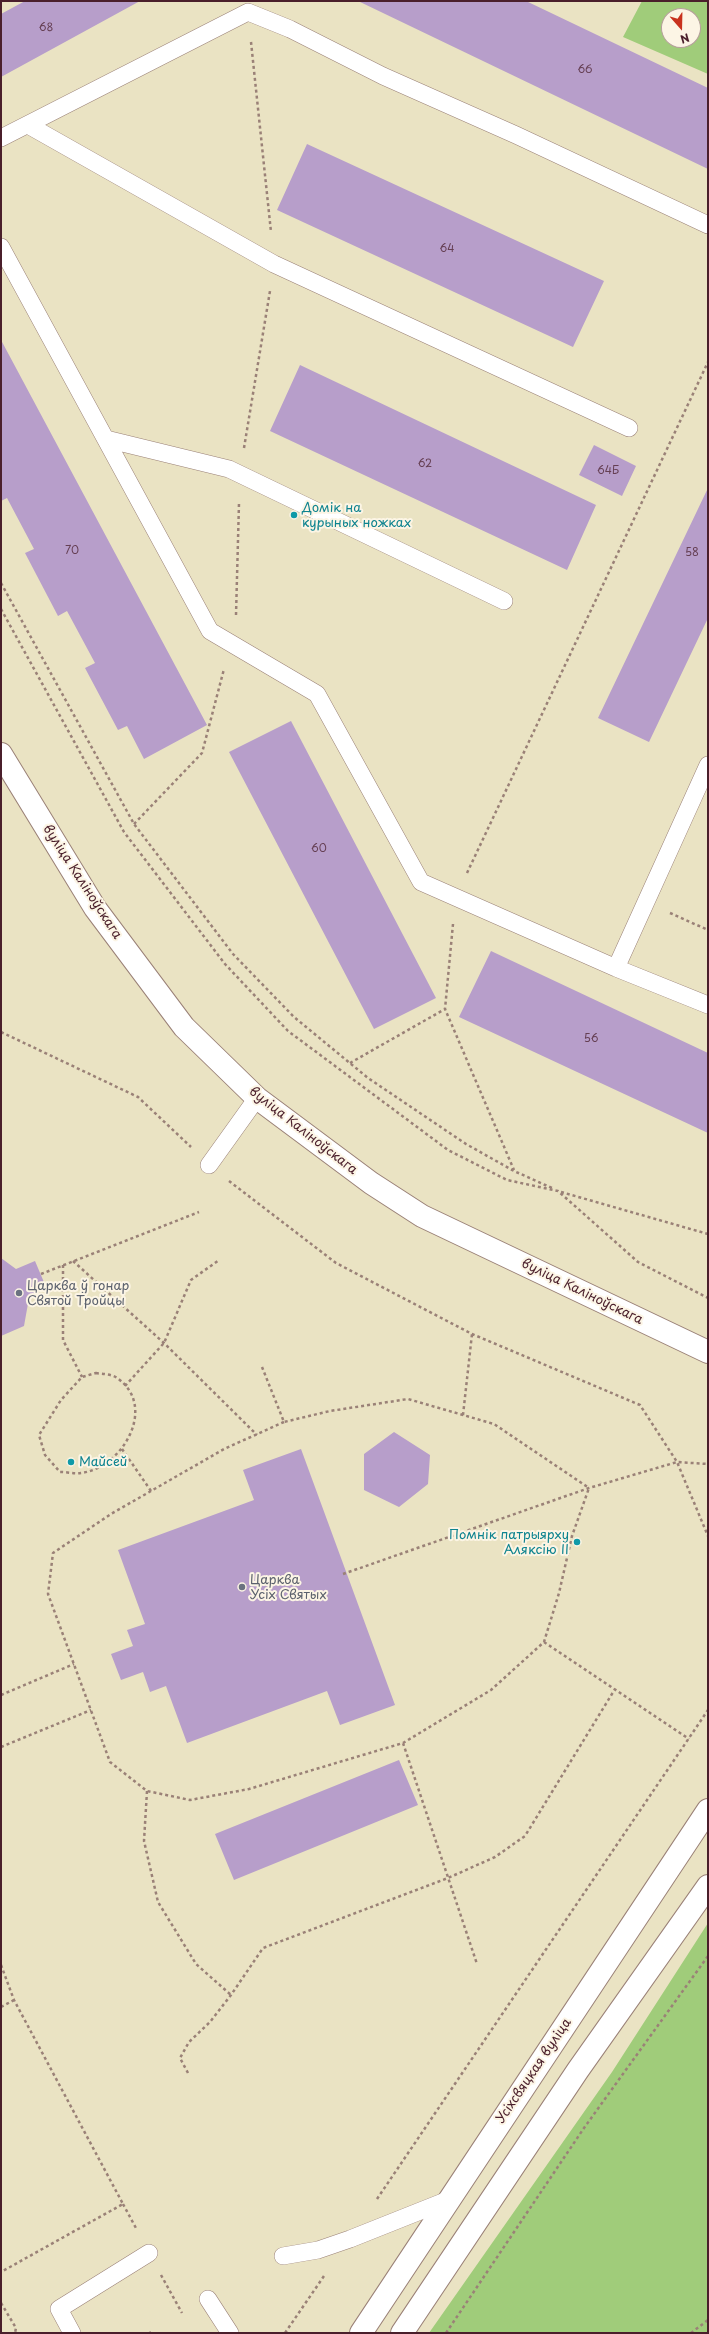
<!DOCTYPE html>
<html>
<head>
<meta charset="utf-8">
<style>
	body { margin:0 }
	#map { position:relative; width:709px; height:2334px; overflow:hidden; background:#eae3c3; font-family:"Playpen Sans",sans-serif }
	canvas { display:block }
	.frame { position:absolute; inset:0; border:2px solid #4a1f2b; pointer-events:none }
	.north { position:absolute; left:661px; top:8px; width:40px; height:40px; box-sizing:border-box; background:#fcf5e5; border:1px solid #b59f9b; border-radius:50%; rotate:160deg; font-size:11px; font-weight:700; line-height:16px; text-align:center; color:#4a1f2b }
	.north::after { content:''; display:block; margin:auto; width:14px; height:18px; background:#c8321e; clip-path:polygon(50% 0,100% 100%,50% 72%,0 100%) }
</style>
</head>
<body>
<div id="map">
<canvas width="709" height="2334"></canvas>
<div class="frame"></div>
<div class="north">N</div>
</div>
<script>
const g = document.querySelector('canvas').getContext('2d');
g.lineJoin = 'round';
function fill(path, color) {
  g.fillStyle = color;
  g.fill(path, 'evenodd');
}
function stroke(path, color, width, dash) {
  g.strokeStyle = color;
  g.lineWidth = width;
  g.lineCap = dash ? 'butt' : 'round';
  g.setLineDash(dash || []);
  g.stroke(path);
}
function drawText(font, color, halo, rows, align = 'center') {
  g.font = font + ' "Playpen Sans",sans-serif';
  g.lineWidth = 4;
  g.setLineDash([]);
  g.textBaseline = 'middle';
  g.strokeStyle = halo;
  g.fillStyle = color;
  for (const [text, x, y, turn = 0] of rows) {
    g.save();
    g.translate(x, y);
    g.rotate((+turn || 0) * Math.PI / 180);
    g.textAlign = isNaN(turn) ? turn : align;
    if (halo) g.strokeText(text, 0, 0);
    g.fillText(text, 0, 0);
    g.restore();
  }
}
fill(new Path2D(`
	M642,1h66v73l-85,-37zM669,16h24v24h-24z
	M708,1923v410h-279l183,-261z`), '#a0cc7a');
fill(new Path2D(`
	M25,1h115l-139,76v-63z
	M358,1h168l182,87v81z
	M307,144l297,137 -31,66 -296,-137z
	M1,340l206,385 -63,34 -17,-33 -9,4 -33,-62 10,-5 -28,-52 -9,5 -33,-63 9,-4 -27,-51 -6,3z
	M300,365l296,140 -29,65 -297,-139z
	M594,445l42,21 -14,30 -43,-21z
	M708,488v130l-59,124 -51,-24z
	M291,721l145,277 -62,31 -145,-277z
	M491,951l217,102v80l-249,-116z
	M1,1258l15,11 19,-8 11,26 -17,11 -5,28 -23,10z
	M394,1432l36,23 -2,29 -29,23 -35,-17v-36z
	M301,1449l94,256 -55,20 -13,-34 -140,52 -21,-57 -16,6 -7,-20 -22,8 -10,-26 22,-8 -6,-16 18,-6 -27,-74 136,-50 -11,-30z
	M399,1760l19,45 -184,75 -19,-46z`), '#b79eca');
const lane = new Path2D(`
	M28,125l246,139 355,164
	M1,138l247,-126 42,17 93,47 133,59 192,90
	M1,247l209,384 107,63 104,188 195,86 92,37
	M106,439l123,30 275,132
	M616,968l92,-203
	M209,1165l48,-67
	M283,2256l35,-6 32,-11 98,-39
	M208,2299l22,34
	M72,2333l-13,-24 90,-56`);
const secondary = new Path2D(`
	M1,754l94,154 89,119 73,71 114,85 51,33 286,136
	M361,2333l347,-523
	M402,2333l176,-263 130,-184`);
stroke(lane, '#9a8177', 18);
stroke(secondary, '#9a8177', 24);
stroke(new Path2D(`
	M251,42l20,190
	M244,448l26,-157
	M1,583l133,241 99,130 61,63 74,61 98,66 48,27 38,17
	M1,609l123,223 101,132 63,67 160,119 59,30 51,11 80,71 70,36
	M236,615l3,-112
	M134,824l68,-71 22,-84
	M467,873l241,-511
	M670,913l38,17
	M453,924l-8,85 69,161
	M1,1032l137,65 53,50
	M350,1063l95,-54
	M229,1181l107,82 136,71 168,71 37,57 31,74
	M561,1192l147,42
	M73,1261l91,82 93,92
	M63,1265v75l19,37
	M41,1274l158,-62
	M262,1367l22,55 46,-11 78,-12 86,25 95,64
	M96,1373c6,1 16,1 21,5 41,28 6,90 -36,95 -6,1 -14,-1 -21,-1l-15,-17 -6,-20 22,-35 21,-23z
	M125,1386l39,-43 27,-63 28,-20
	M463,1415l9,-81
	M284,1422l-60,27 -113,65 -58,39 -5,41 62,168 37,29 43,9 59,-11 154,-46 88,-53 53,-48 15,-49 13,-57 17,-48
	M122,1449l29,42
	M343,1574l246,-86 88,-26 31,2
	M544,1642l145,97
	M1,1695l73,-31
	M403,1743l74,221
	M1,1747l90,-37
	M147,1791l-3,50 14,61 38,62 35,31
	M1,1965l13,35 109,204 -122,68
	M1,2007l13,-7
	M188,2073l-8,-15 9,-16 21,-20 21,-27 32,-47 185,-70 47,-21 30,-21 90,-147
	M377,2199l331,-489
	M123,2204l14,26
	M161,2275l21,38
	M1,2303l15,25 -1,5
	M150,2333l1,-1
	M285,2333l39,-57
	M446,2333l138,-205 124,-172
	M691,2333l17,-13`), '#9a8177', 2.5, [3, 3]);
stroke(lane, '#fff', 17);
stroke(secondary, '#fff', 22);
for (const [x, y, r, color] of [
	[294,515,4,"#0f9aa8"],
	[19,1293,4,"#6b7280"],
	[71,1462,4,"#0f9aa8"],
	[577,1542,4,"#0f9aa8"],
	[242,1587,4,"#6b7280"]
]) {
  const dot = new Path2D();
  dot.arc(x, y, r, 0, 2 * Math.PI);
  g.fillStyle = color;
  g.fill(dot);
  stroke(dot, '#fcf5e5', 1.5);
}
drawText('11px', '#653f53', null, [
	["68",46,28],
	["66",585,70],
	["64",447,249],
	["62",425,464],
	["64Б",608,471],
	["70",72,551],
	["58",692,553],
	["60",319,849],
	["56",591,1039]
]);
drawText('13px', '#0d838f', '#fcf5e5', [
	["Домік на",302,508],
	["курыных ножках",302,523],
	["Майсей",79,1462],
	["Помнік патрыярху",569,1535,"right"],
	["Аляксію II",569,1550,"right"]
], 'left');
drawText('13px', '#4a1f2b', '#fcf5e5', [
	["вуліца Каліноўскага",82,882,57],
	["вуліца Каліноўскага",303,1131,38],
	["вуліца Каліноўскага",582,1292,26],
	["Усіхсвяцкая вуліца",534,2071,-56]
]);
drawText('13px', '#5b616d', '#fcf5e5', [
	["Царква ў гонар",27,1286],
	["Святой Тройцы",27,1301],
	["Царква",250,1580],
	["Усіх Святых",250,1595]
], 'left');
</script>
</body>
</html>
